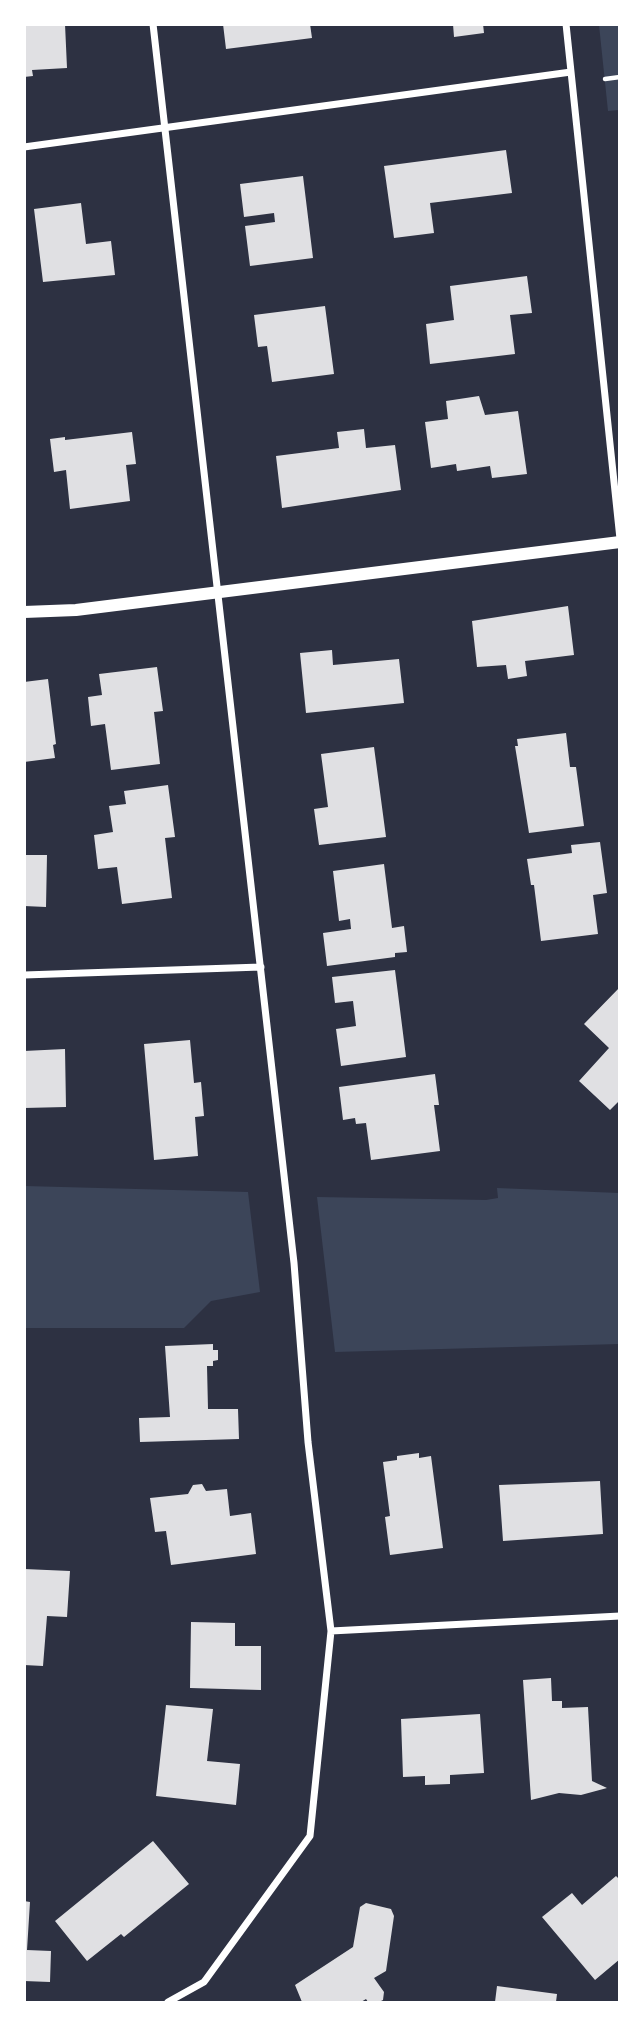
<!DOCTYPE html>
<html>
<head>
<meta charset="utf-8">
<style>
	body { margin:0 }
	#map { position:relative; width:644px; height:2027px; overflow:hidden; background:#2d3142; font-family:Quicksand,sans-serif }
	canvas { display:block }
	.frame { position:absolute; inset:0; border:26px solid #fff; pointer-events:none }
</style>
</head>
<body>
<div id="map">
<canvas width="644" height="2027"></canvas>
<div class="frame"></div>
</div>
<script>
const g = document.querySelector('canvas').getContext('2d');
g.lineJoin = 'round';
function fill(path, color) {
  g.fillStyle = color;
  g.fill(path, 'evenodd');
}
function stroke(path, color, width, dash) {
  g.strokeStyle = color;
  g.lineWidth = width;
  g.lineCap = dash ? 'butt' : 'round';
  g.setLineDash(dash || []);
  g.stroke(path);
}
fill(new Path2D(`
	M599,25h20v85l-11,1z
	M25,1186l223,6 12,100 -49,9 -27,27h-159z
	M497,1188l122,5v151l-284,8 -18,-155 169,3 12,-2z`), '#3c4559');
fill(new Path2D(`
	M24,24h41l2,44 -35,2 1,6 -9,1z
	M223,24h87l2,14 -86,11z
	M453,24h30l1,9 -30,4z
	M506,150l6,43 -82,10 4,30 -40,5 -10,-72z
	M303,176l10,82 -63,8 -5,-40 30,-4 -1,-9 -30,4 -4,-33z
	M81,203l5,41 25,-3 4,34 -72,7 -9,-73z
	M527,276l5,37 -22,2 5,39 -85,10 -4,-40 28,-4 -4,-34z
	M325,306l9,68 -62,8 -5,-36 -9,1 -4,-32z
	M479,396l6,19 33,-4 9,63 -35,4 -2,-12 -33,5 -1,-7 -25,4 -6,-46 23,-3 -2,-18z
	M364,429l2,19 29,-3 6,45 -119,18 -6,-52 63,-8 -2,-16z
	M132,432l4,32 -10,1 4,36 -60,8 -4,-39 -12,2 -4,-33 15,-2v3z
	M568,606l6,49 -49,6 2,15 -19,3 -2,-14 -29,2 -5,-46z
	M332,650l1,15 66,-6 5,44 -98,10 -6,-60z
	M157,667l6,44 -9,1 6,52 -49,6 -6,-46 -14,2 -3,-29 14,-2 -3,-21z
	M48,679l8,65 -3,1 2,13 -31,4v-80z
	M566,733l4,34h6l8,59 -55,7 -14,-87h3l-1,-7z
	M374,747l12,90 -67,8 -5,-36 14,-2 -7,-53z
	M168,785l7,52 -10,1 7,60 -50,6 -5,-37 -19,2 -4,-34 19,-3 -4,-26 17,-2 -2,-13z
	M600,842l7,51 -14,2 5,39 -57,7 -7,-56h-3l-4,-26 45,-6 -1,-8z
	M24,855h23l-1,52 -22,-1z
	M384,864l8,64 12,-2 3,26 -12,1v4l-68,9 -4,-33 28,-4 -1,-10 -11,2 -6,-50z
	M395,970l11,87 -65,9 -5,-37 20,-3 -3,-25 -18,2 -3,-26z
	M620,987v113l-10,10 -31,-29 30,-33 -25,-24z
	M190,1040l4,43 7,-1 3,34 -9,1 3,39 -44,4 -10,-116z
	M65,1049l1,58 -42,1v-57z
	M435,1074l4,31h-5l6,46 -69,9 -5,-37 -10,1 -1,-6 -12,2 -4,-33z
	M213,1344v6h5v10l-5,1v5h-6l1,43h30l1,30 -99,3 -1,-24 31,-1 -5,-71z
	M419,1453v5l12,-2 12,92 -53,7 -5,-38 5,-1 -7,-54 14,-2v-4z
	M600,1481l3,53 -100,7 -4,-56z
	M202,1484l4,7 21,-2 3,27 21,-3 5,41 -85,11 -5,-34 -11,1 -5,-34 38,-4 5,-9z
	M24,1569l46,2 -3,46 -20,-1 -4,50 -19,-1z
	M191,1622l44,1v23h26v44l-71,-2z
	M551,1678l1,23h10v7l26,-1 4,74 15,7 -26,7 -22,-2 -28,7 -8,-120z
	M166,1705l47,4 -6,52 33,3 -4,41 -80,-9z
	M480,1714l4,59 -34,2v9l-25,1v-9l-22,1 -2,-58z
	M153,1841l36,43 -65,53 -3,-3 -34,27 -32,-40z
	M616,1876l4,4v79l-25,21 -53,-63 30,-24 10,12z
	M24,1901l6,1 -3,48 24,1 -1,31 -26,-1z
	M366,1903l25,6 3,7 -8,55 -12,7 10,14 -1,8 -4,2h-11l-2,-3 -5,3h-59l-7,-17 58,-38 7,-40z
	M497,1986l60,8 -1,8h-61z`), '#e0e0e3');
stroke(new Path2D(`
	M605,79l15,-2`), '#fff', 4.5);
stroke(new Path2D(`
	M153,24l141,1239 14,179 23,189 -21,205 -106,146 -36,20
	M566,24l54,515
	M24,147l547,-75
	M24,975l237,-8
	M331,1631l289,-15`), '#fff', 7);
stroke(new Path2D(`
	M24,612l52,-2 544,-68`), '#fff', 12);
</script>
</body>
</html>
